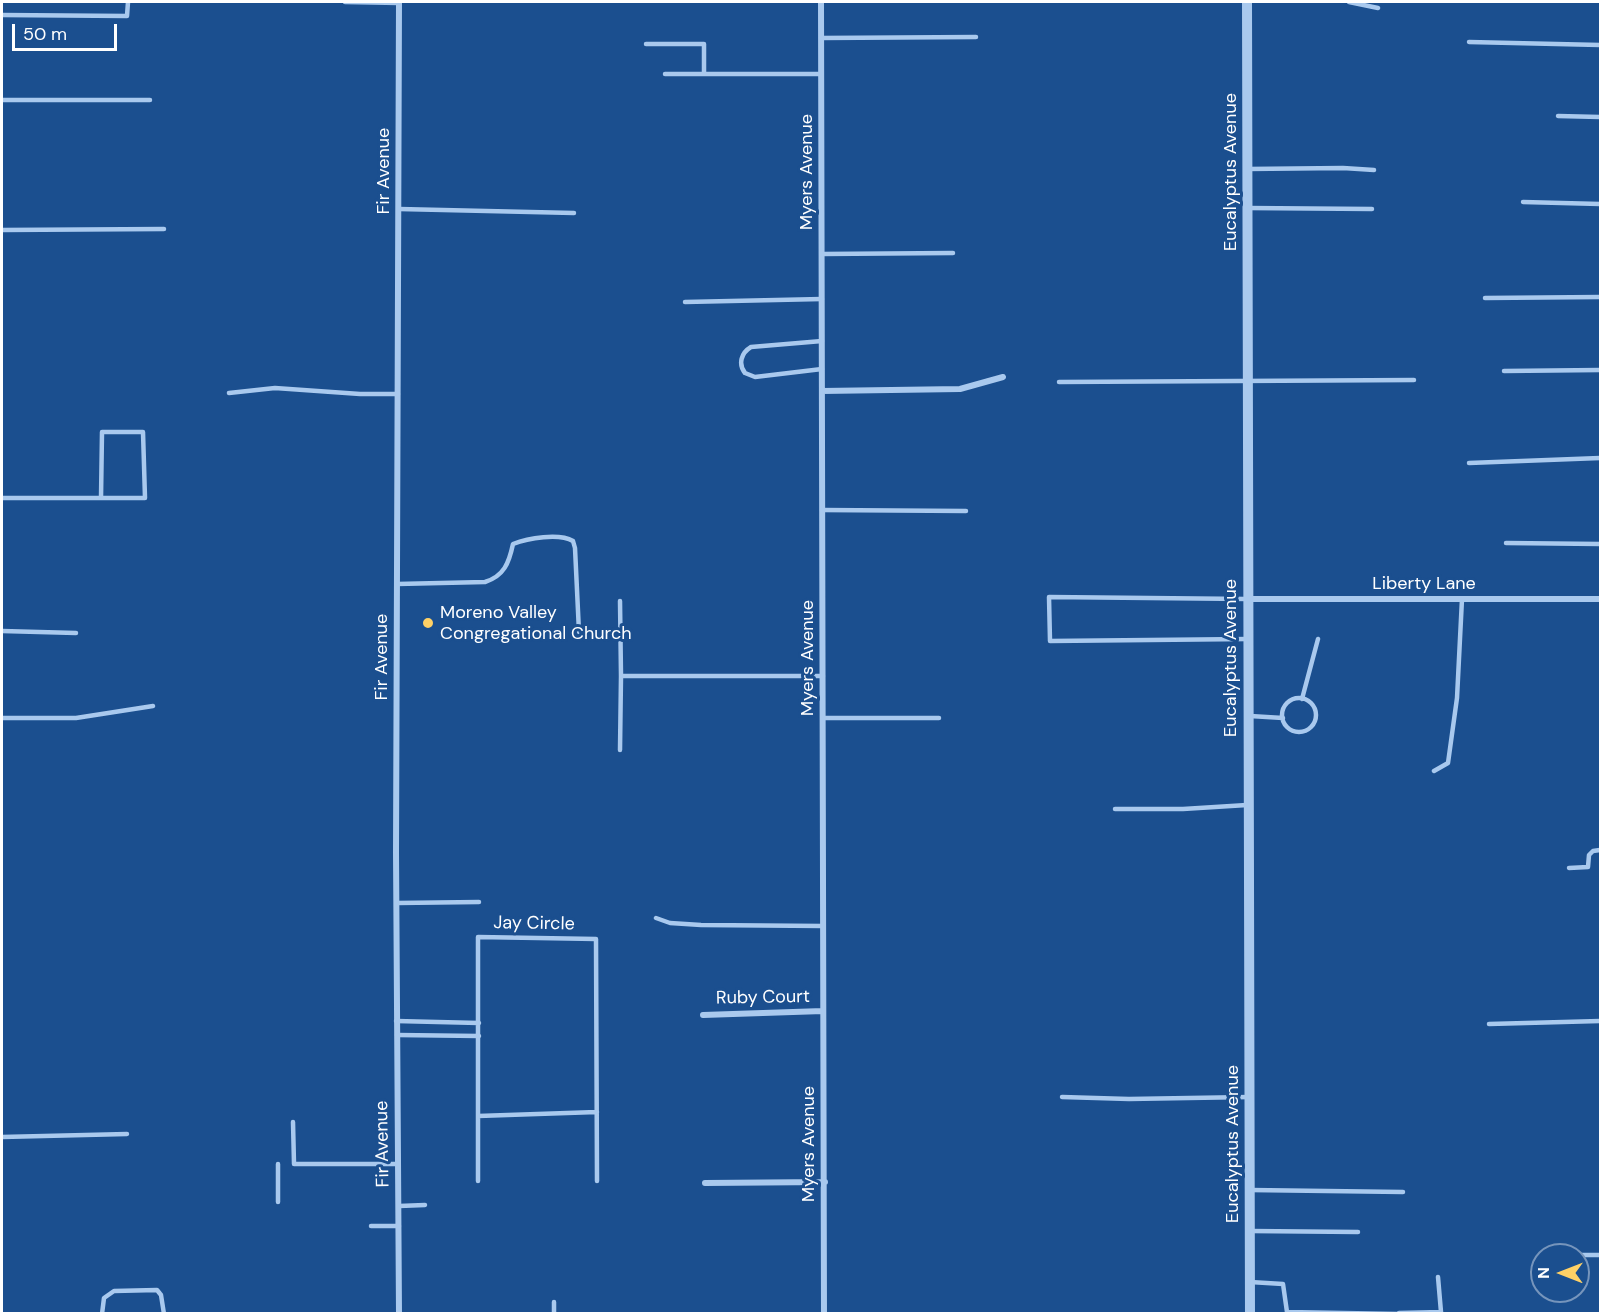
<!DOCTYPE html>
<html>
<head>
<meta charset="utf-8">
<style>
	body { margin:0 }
	#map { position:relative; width:1602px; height:1315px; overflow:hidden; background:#1b4f8f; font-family:"DM Sans",sans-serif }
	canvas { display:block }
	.frame { position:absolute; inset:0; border:3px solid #fff; pointer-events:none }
	.north { position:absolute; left:1530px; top:1243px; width:60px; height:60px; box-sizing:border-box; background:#1b4f8f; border:2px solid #7695bc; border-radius:50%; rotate:270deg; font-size:16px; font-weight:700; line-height:24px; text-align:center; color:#fff }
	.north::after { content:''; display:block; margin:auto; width:21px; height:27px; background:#ffd166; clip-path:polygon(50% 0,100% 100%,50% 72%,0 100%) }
	.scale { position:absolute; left:12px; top:24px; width:105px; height:27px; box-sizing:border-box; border:3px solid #fff; border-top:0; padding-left:8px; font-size:18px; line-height:21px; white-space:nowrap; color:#fff; -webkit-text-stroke:4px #1b4f8f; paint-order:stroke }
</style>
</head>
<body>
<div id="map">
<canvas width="1602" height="1315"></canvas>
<div class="frame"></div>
<div class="north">N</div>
<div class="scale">50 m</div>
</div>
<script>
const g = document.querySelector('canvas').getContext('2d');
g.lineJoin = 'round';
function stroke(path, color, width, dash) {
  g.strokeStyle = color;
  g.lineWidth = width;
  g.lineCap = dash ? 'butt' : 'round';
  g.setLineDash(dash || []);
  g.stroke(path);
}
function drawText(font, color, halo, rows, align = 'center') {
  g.font = font + ' "DM Sans",sans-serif';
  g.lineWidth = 6;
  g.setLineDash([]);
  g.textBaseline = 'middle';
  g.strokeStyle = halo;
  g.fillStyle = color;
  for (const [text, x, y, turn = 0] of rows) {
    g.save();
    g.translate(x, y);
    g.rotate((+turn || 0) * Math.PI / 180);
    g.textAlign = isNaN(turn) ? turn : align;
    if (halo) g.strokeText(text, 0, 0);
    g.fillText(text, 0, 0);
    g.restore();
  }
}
stroke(new Path2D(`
	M345,2l54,1
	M1349,2l29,6
	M2,15l125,1 1,-14
	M821,38l155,-1
	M1469,42l131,3
	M646,44h58v30
	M665,74h156
	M2,100h148
	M1558,116l42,1
	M1247,169l96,-1 31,2
	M1523,202l77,2
	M1247,208l125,1
	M399,209l175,4
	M2,230l162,-1
	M822,254l131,-1
	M1485,298l115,-1
	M685,302l137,-3
	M822,341l-71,6c-10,6 -13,17 -6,26l10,4 67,-8
	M1504,371l96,-1
	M1059,382l355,-2
	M229,393l46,-5 85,6h38
	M1469,463l131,-5
	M2,498h143l-2,-66h-41l-1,66
	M822,510l144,1
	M1506,543l94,1
	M397,584l88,-2c19,-6 24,-19 28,-38 15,-6 46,-11 60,-3l2,7 4,84
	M1247,599l-198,-2 1,44 198,-2
	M620,601l1,75
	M2,631l74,2
	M1282 715a17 17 0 1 1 34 0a17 17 0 1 1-34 0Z
	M1302,699l16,-60
	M1250,716l33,2
	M2,718h74l77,-12
	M823,718h116
	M620,750l1,-74h202
	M1434,771l14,-8 9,-65 5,-99
	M1115,809h68l64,-4
	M1569,868l19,-1 1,-12 4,-4 7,-1
	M397,903l82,-1
	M656,918l14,5 31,2 122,1
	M396,1021l83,2
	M1489,1024l111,-3
	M397,1035l82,1
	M1062,1097l67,2 120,-2
	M478,1116l119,-4
	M293,1122l1,42h104
	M2,1137l125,-3
	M278,1164v38
	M478,1181v-244l118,2 1,242
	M1250,1190l153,2
	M399,1206l26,-1
	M371,1226h28
	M1250,1231l108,1
	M1578,1255h22
	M1250,1282l33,2 4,28 112,2
	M554,1302v12
	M1399,1313l42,-1 -3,-35
	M102,1314l2,-16 10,-7 43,-1 4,5 3,19`), '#a9c9ee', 4.5);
stroke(new Path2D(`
	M821,2l3,1312
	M822,391l138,-2 43,-12
	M1248,599h352
	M703,1015l120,-4
	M705,1183l120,-1
	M399,1314l-3,-462 3,-850`), '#a9c9ee', 6);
stroke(new Path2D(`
	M1247,2l3,1312`), '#a9c9ee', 10);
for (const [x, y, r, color] of [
	[428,623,6,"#ffd166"]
]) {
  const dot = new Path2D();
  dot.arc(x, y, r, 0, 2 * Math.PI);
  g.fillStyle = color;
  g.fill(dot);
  stroke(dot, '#1b4f8f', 2);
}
drawText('18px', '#fff', '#1b4f8f', [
	["Fir Avenue",384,171,-90],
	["Myers Avenue",807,172,-90],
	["Eucalyptus Avenue",1231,172,-90],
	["Liberty Lane",1424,584],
	["Fir Avenue",382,657,-90],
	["Myers Avenue",808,658,-90],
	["Eucalyptus Avenue",1231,658,-90],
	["Jay Circle",534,924,1],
	["Ruby Court",763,998,-1],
	["Fir Avenue",383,1144,-91],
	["Myers Avenue",809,1144,-90],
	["Eucalyptus Avenue",1233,1144,-90]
]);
drawText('18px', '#fff', '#1b4f8f', [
	["Moreno Valley",440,613],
	["Congregational Church",440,634]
], 'left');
</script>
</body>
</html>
